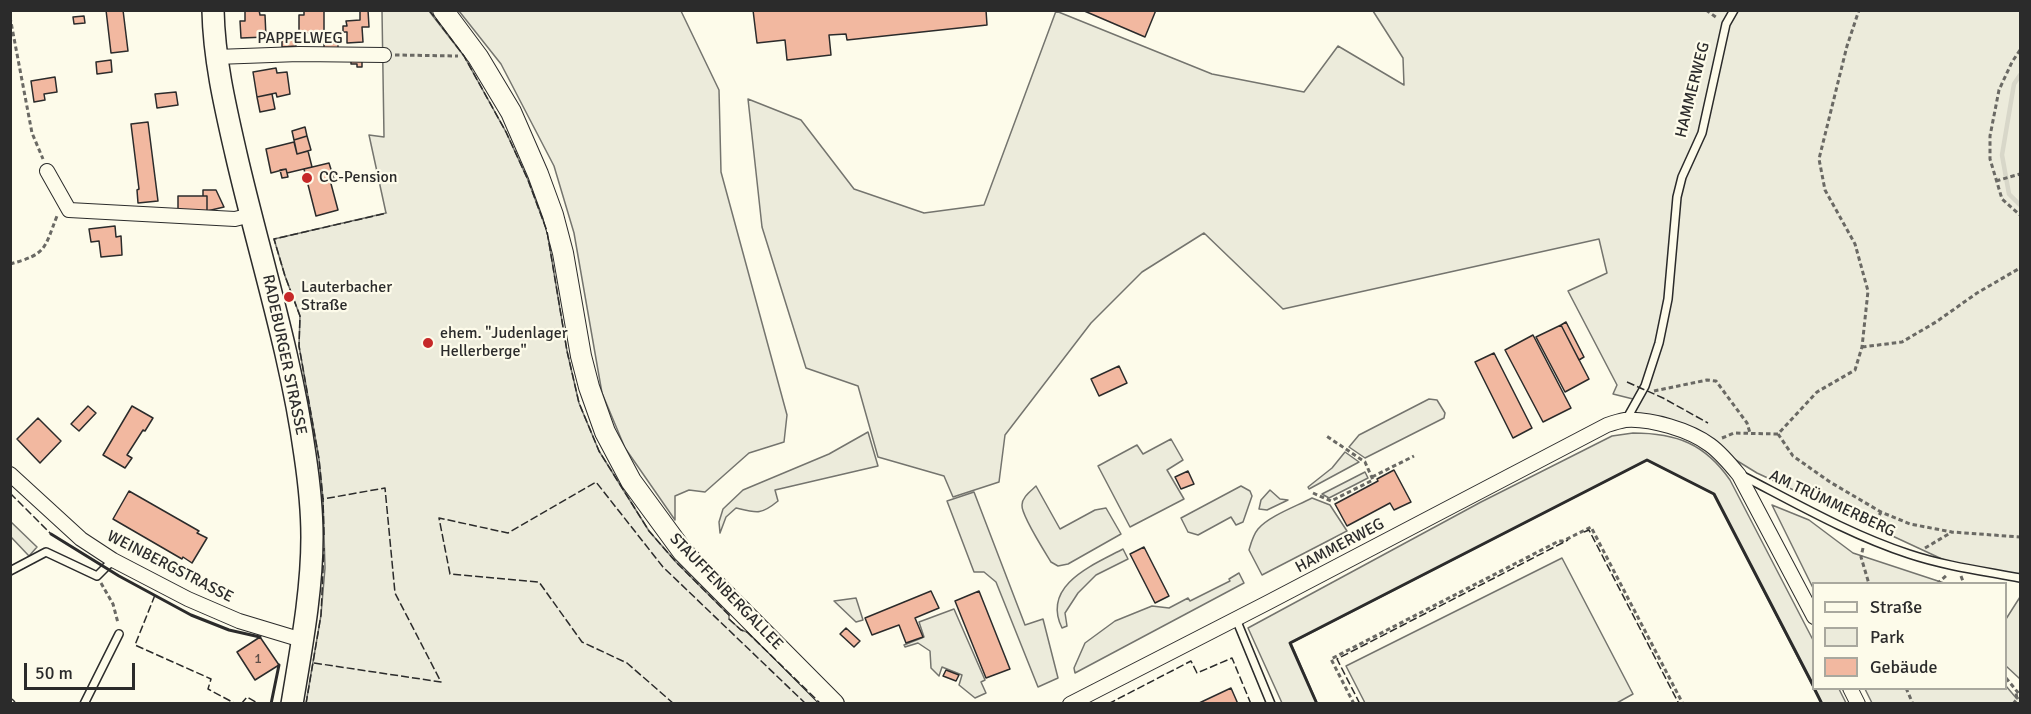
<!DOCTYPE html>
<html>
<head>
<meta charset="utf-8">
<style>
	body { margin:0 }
	#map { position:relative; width:2031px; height:714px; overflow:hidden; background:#fdfbea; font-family:Signika,sans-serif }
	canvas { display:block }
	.frame { position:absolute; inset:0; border:12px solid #2b2b2b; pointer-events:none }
	.legend { position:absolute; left:1812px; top:582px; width:195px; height:108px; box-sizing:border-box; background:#fdfbea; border:2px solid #a9a89e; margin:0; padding:8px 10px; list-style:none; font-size:18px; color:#2b2b2b }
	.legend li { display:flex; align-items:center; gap:12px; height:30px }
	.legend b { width:30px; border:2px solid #a9a89e }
	.scale { position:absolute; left:24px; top:663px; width:111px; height:27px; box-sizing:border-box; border:3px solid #2b2b2b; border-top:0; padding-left:8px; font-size:18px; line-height:21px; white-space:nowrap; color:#2b2b2b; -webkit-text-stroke:4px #fdfbea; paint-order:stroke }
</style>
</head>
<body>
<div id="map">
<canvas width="2031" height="714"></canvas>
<div class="frame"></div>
<ul class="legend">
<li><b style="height:8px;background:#fdfbea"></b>Straße</li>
<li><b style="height:16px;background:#ecebdb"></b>Park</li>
<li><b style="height:16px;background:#f2b8a0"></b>Gebäude</li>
</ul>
<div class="scale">50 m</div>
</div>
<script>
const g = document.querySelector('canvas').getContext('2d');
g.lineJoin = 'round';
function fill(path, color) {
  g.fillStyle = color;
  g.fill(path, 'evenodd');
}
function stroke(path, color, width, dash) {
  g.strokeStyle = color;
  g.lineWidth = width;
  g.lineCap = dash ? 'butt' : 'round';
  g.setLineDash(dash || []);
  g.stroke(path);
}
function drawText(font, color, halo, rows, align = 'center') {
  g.font = font + ' Signika,sans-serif';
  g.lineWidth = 4.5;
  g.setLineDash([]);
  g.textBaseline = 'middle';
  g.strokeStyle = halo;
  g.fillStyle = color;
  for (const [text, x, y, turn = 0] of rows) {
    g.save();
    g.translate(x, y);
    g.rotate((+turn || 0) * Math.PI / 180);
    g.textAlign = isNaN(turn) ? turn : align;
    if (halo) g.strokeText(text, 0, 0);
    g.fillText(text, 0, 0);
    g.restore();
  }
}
const green = new Path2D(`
	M382,11h47l35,45 42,76 22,48 19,51 20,120 12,52 20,48 50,80 27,31 53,53v4l12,11 6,2 74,71h-515l15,-88 4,-47 -2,-69 -4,-40 -20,-113 1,-30 -15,-40 -11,-37 112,-26 -17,-78 15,2z
	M459,11h222l38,79 2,82 66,243 -3,27 -35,11 -44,39 -16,-2 -14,6v24l-50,-72 -23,-55 -28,-160 -20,-67 -53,-102z
	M1056,11l156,63 92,18 34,-46 66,39 -1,-27 -30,-47h647v567l-63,-12 -200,-93 -62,-38 -69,-15 11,-20 -24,-6 4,-9 -49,-94 39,-18 -8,-34 -316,70 -79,-76 -62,39 -51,51 -86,112 -6,47 -46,15 -9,-21 -66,-19 -20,-71 -52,-18 -44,-141 -14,-128 53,21 53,69 70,24 60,-8z
	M1429,399l8,1 8,13 -1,5 -79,40 -16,-11 10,-12z
	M868,432l10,34 -103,24 3,11c-17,14 -21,12 -42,7l-10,9 -6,16 -1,-11 4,-13 20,-19 86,-36z
	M1633,433c44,0 72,11 97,47l83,160v47l-99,-193 -67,-34 -356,183 26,60h-35l-34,-75 233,-126 131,-66z
	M1171,439l12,21 -16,10 17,29 -54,28 -32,-61 39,-21 6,9z
	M1345,452l14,10 -50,27 -1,-2 24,-19z
	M1365,472l3,6 -39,20 -7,-4z
	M1036,486l24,43 35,-19 11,-2 15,26 -53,30 -10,2 -7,-4c-6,-10 -30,-47 -29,-57 0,-8 9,-14 14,-19z
	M1241,486l9,5 2,5 -9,26 -7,3 -5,-8 -33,18 -10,-3 -7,-14z
	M1270,490l10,9 8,1 -21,10 -8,-1 2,-9z
	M974,492l51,133 18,-6 15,59 -20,9 -42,-105 -12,-10h-10l-27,-71z
	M1312,498l18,7 17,26 -85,44 -13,-25c2,-7 4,-15 9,-21 11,-13 39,-23 54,-31z
	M1772,505l37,15 44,33 91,30 -130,1 -1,4z
	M10,521l27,26 -8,9 -18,-19z
	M1123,549l5,10 -32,16 -18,18 -13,20 2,13 -5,2c-21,-43 31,-63 61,-79z
	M1562,558l71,136 -18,10 -250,-1 -19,-37z
	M1239,573l5,10 -169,90 -1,-5 11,-25 30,-22 37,-15 17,2 19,-10 2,3 40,-20 -1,-2z
	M2020,597v82l-14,-13v-47z
	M856,598l7,22 -7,2 -22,-21z
	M954,609l31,71 -4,2 5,11 -11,5 -16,-13 3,-10 -20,-8 -3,9 -8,-8 -1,-17 -12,-8 -13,4 -1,-2 20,-8 -5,-15z
	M2006,686l11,13 3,-2v6h-148l-7,-14 141,-1z
	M1814,689h25l7,14h-24z`);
fill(green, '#ecebdb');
stroke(green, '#74746e', 1.5);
stroke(new Path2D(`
	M2020,75l-6,9 -12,71 7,39 11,11`), '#d8d7c9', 4.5);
const building = new Path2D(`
	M106,10h17l5,41 -17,2z
	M245,10h14l1,5h5l1,22 -25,1 -1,-17h5z
	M304,10h20v22l-25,1v-18h5z
	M368,10l1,17h-7l1,15 -16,1v-11h-4v-6h4l-1,-5 14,-1v-9z
	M753,10h233l1,15 -140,15 -1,-6 -17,1 2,20 -44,5 -2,-20 -28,3z
	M1082,10h74l-11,27z
	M84,16l1,7 -11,1 -1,-7z
	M282,32h13l1,14 -14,1z
	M324,43h14v8h-14z
	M351,59l11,1v7h-5v-3h-6z
	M111,60l1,12 -15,2 -1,-12z
	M276,68l1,5 10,-1 3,22 -13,3 -1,-4 -19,4 -4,-25z
	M55,77l2,15 -13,2 1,6 -11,2 -3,-21z
	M176,92l2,13 -21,3 -2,-14z
	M272,94l3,15 -15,3 -3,-15z
	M148,122l10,79 -20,2 -1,-13 2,-1 -8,-65z
	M305,127l2,9 -13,4 -2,-9z
	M307,136l4,14 -14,4 -3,-14z
	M294,142l3,12 11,-3 4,16 -25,6 -1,-4 -15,4 -5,-24z
	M329,163l5,16 -4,1 8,30 -22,6 -12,-47z
	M286,169l2,8 -6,1 -2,-8z
	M203,190h13l8,17 -17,4v-15h-4z
	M178,196h29v15l-29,-1z
	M115,226l1,11 5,-1 1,19 -21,2 -2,-16 -8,1 -2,-13z
	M1566,322l18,35 -5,3 -18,-35z
	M1561,325l28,54 -24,13 -29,-55z
	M1533,335l38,73 -28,14 -38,-72z
	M1494,353l38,75 -19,10 -38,-76z
	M1119,366l8,17 -28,13 -8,-17z
	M88,406l8,7 -17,18 -8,-7z
	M132,406l21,12 -8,13 -2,-1 -16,25 5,3 -7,10 -22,-13z
	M38,418l23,23 -21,22 -23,-24z
	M1394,470l17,32 -17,8 -4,-7 -43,23 -12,-22 43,-23 -1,-2z
	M1188,471l6,13 -13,5 -6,-12z
	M129,491l70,40 -2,2 10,5 -15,25 -9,-6 -1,2 -69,-40z
	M1144,547l25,49 -14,7 -25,-49z
	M931,591l8,17 -24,10 8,19 -17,6 -7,-18 -27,10 -7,-17z
	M979,591l31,78 -24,9 -31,-77z
	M846,628l14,13 -6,6 -14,-13z
	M260,637l19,28 -24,15 -18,-28z
	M946,670l13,5 -3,6 -13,-5z
	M1231,688l7,16h-41z`);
fill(building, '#f2b8a0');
stroke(building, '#2b2b2b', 1.5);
const service = new Path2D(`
	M1626,420l19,-34 14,-43 9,-44 9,-102 5,-20 20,-44 24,-109 8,-14
	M1743,476c54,28 108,59 166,78 36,12 74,17 111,24
	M10,571l36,-19 51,24 16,-16
	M1236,619l35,85
	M10,703l1,1
	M84,704l35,-70`);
const minor = new Path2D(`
	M216,57l83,-3 85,1
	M47,171l22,39 166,9 16,-4
	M10,474l71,65 32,21 75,39 51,22 63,19
	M1850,688l8,16
	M1070,704l197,-101 340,-178c6,-2 12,-4 18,-5 25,-2 65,10 85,25 11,8 20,19 29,30l75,142`);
const secondary = new Path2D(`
	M443,10l35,47 33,55 27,62 15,41 10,38 18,103 8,31 16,45 26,49 52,71 151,152`);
const primary = new Path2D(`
	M213,10c1,49 12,96 23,144 23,100 55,199 69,301 4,27 7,55 7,82 0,55 -11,112 -20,167`);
stroke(service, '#2b2b2b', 10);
stroke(minor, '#2b2b2b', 16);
stroke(secondary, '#2b2b2b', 22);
stroke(primary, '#2b2b2b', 24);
stroke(new Path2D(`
	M1706,10l11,8
	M10,17l22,116 11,26
	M2020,50l-8,12 -13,28 -9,46v23l12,40 18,16
	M395,55l63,1
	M1996,181l24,-7
	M10,264c37,-10 34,-15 47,-48
	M1862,347l40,-5 34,-20 41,-29 43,-25
	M1654,391l53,-11 9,1 31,42 3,10
	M1778,434l15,22 37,26 51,30 29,12 42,8 68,5
	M1722,438l12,-5 44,1 39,-42 38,-22 7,-23 6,-56 -13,-47 -30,-54 -6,-31 28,-113 12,-36
	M1372,477l42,-21
	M1313,493l18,8 42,-21 -8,-18 -40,-27
	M1872,528l9,-16
	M1863,548l-2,9 8,27
	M1925,548l27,-16
	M1961,576l3,8
	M101,583l12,21 5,19
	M1937,584l10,-9
	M2006,678l14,17
	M1906,688l7,16
	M1354,704l-23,-45 228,-118h4l28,-14 92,177
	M2013,704l4,-5 -1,-6`), '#6a6964', 3, [4.5, 3]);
stroke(service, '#fdfbea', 7);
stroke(minor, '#fdfbea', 14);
stroke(secondary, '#fdfbea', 20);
stroke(primary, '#fdfbea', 21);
stroke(new Path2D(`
	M429,10l35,46 42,76 22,48 19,51 20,120 12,52 20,48 50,80 27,31 53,53v4l12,11 6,2 74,72
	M1627,382l36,16 45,25
	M10,493l41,41
	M1584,532l5,-2 90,174
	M324,535l-1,-36 -4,-40 -20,-113 1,-30 -15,-40 -11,-37 113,-26
	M155,595l-20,50 76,34 -3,10 28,15
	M314,663l127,19 -46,-89 -10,-105 -62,11
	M241,704l6,-7 12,7
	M306,704l15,-89 3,-67
	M674,704l-47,-41 -45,-21 -43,-60 -89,-8 -11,-56 69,15 88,-51 67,85 143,137
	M1108,704l83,-43 6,12 35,-15 19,46
	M1360,704l-23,-45 231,-119`), '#2b2b2b', 1.5, [8, 3]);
stroke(new Path2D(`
	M51,534l68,42 72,39 38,15 31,7
	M1814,688l8,16
	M271,704l8,-39
	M1317,704l-27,-61 357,-183 67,34 100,193`), '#2b2b2b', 3);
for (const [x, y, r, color] of [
	[307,178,6,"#c62828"],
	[289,297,6,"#c62828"],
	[428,343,6,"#c62828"]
]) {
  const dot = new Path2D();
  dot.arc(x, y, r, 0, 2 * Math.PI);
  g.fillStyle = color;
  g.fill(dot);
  stroke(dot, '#fdfbea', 2);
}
drawText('14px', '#5d4e48', null, [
	["1",258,659]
]);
drawText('16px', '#2b2b2b', '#fdfbea', [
	["PAPPELWEG",300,39],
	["HAMMERWEG",1693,90,-76],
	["RADEBURGER STRASSE",284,355,78],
	["AM TRÜMMERBERG",1832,504,25],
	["HAMMERWEG",1340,546,-28],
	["WEINBERGSTRASSE",170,567,27],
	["STAUFFENBERGALLEE",726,592,46]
]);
drawText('16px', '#2b2b2b', '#fdfbea', [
	["CC-Pension",319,178],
	["Lauterbacher",301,288],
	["Straße",301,306],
	["ehem. \"Judenlager",440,334],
	["Hellerberge\"",440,352]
], 'left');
</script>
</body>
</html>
